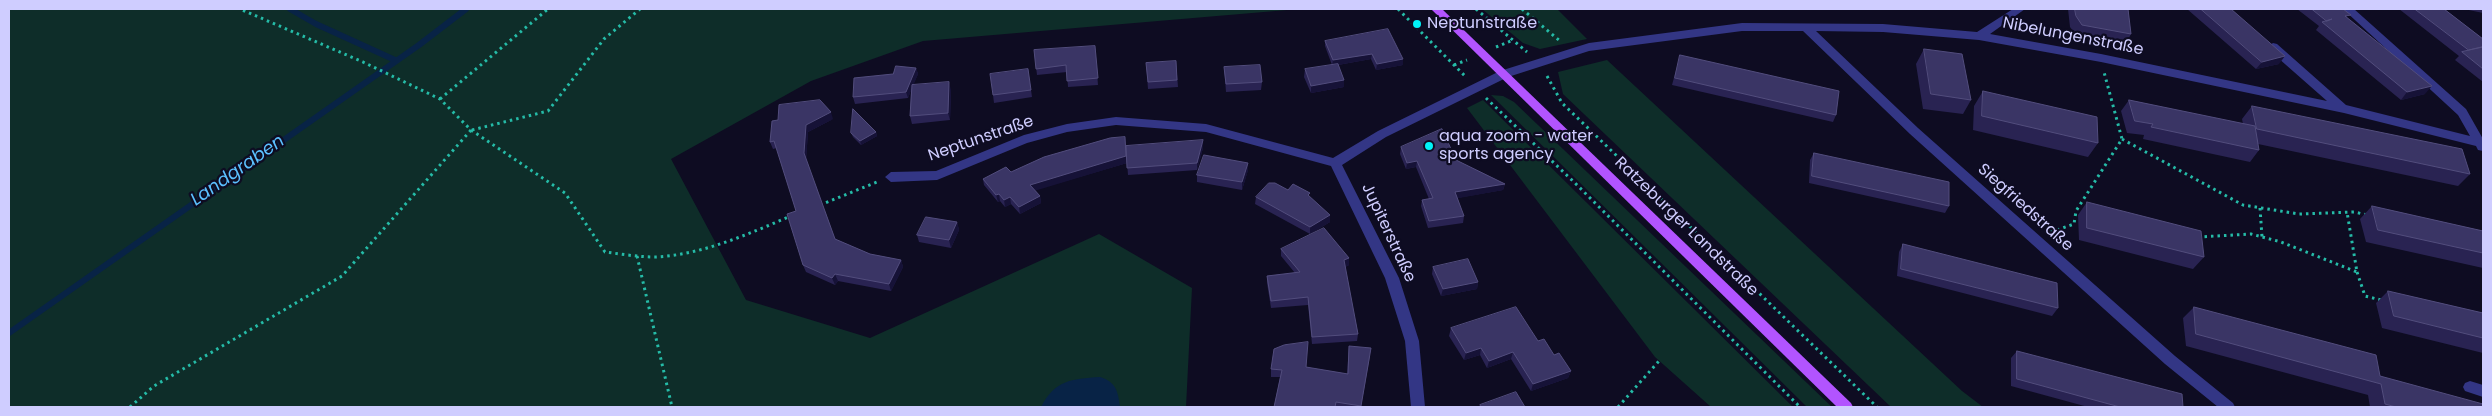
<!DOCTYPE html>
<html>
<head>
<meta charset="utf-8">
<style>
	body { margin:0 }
	#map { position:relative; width:2492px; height:416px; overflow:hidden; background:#0e0c22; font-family:Poppins,sans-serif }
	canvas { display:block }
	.frame { position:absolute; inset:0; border:10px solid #cfcdff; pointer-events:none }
</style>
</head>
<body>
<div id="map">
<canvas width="2492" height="416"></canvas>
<div class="frame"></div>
</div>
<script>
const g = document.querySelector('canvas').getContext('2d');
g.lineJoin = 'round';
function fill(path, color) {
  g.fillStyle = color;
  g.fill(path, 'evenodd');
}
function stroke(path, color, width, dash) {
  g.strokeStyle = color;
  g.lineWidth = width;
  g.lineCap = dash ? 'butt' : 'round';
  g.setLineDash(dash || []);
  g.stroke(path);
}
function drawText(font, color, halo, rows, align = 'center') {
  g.font = font + ' Poppins,sans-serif';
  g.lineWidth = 4.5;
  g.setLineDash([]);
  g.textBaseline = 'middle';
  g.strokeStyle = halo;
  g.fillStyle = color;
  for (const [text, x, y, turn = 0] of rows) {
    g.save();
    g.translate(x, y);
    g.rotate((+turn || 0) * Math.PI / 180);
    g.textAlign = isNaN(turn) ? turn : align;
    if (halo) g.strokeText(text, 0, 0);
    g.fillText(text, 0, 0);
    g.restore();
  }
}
fill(new Path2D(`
	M9,9h1290l-376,32 -112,40 -140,78 75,141 124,38 229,-104 93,54 -6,119h-1177z
	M1482,9h75l30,30 -47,10 -17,-6z
	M1607,60l355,331 21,16h-92l-328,-313 -5,-22z
	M1491,95l12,1 11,6 318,305h-25z
	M1483,100l310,307h-82l-56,-50 -188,-249z`), '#0e2d29');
fill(new Path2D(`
	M1100,377c16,5 18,14 20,30h-79c14,-27 30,-28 59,-30z`), '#082346');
stroke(new Path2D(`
	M290,9l26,15 79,36
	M9,333l410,-288 47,-36`), '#082346', 6);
stroke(new Path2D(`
	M1398,9l68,68
	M1476,9l51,43
	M1522,9l38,32
	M1496,47l17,-7
	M1454,65l13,-5
	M1547,76l15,27 315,304
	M1486,98l89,85 225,224
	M440,99l108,-90
	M471,130l94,63 40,59c16,2 33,5 50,5 47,-2 93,-23 136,-41
	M472,130l76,-19 56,-72 36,-30
	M2122,139l121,66 56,9 55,-2 14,3
	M820,205l57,-23
	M2260,208l2,29
	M2051,232l23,-8 2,-13 46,-72 -18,-67
	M2198,237l53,-3 30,8 76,30 -10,-60
	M637,256l35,151
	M2357,272l8,24 16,4
	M130,407l24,-21 188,-110 129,-146 -31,-31 -77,-37 -123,-53
	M1618,407l41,-46`), '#25bba7', 3, [2.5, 4]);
fill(new Path2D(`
	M2013,9h12l-35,25 111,20 226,47 -58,-51 -2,-3 6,-4 4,1 69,61 124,31 -12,-21 -115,-106h11l112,100 17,30v12l-5,-1 -2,-4 -132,-33 -243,-51 -122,-22 -96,-8 -67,-1 102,97 257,228 58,47 2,4h-17l-53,-43 -255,-230 -107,-103h-61l-153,20 -81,26 -122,60 -44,28 57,113 20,63 6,66h-14l-6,-66 -20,-63 -54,-112 -125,-34 -90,-7 -49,7 -40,11 -90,37 -46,2 -6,-5 6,-5 45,-1 88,-36 43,-11 49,-7 90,7 127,34 45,-27 122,-60 89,-28 153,-20 141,1 94,8z
	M2470,381l13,4v12l-18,-6 -2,-4 2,-4z`), '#333685');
fill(new Path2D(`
	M1431,9h11l409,394 2,4h-16z`), '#b254ff');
fill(new Path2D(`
	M2068,9h60l3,25 -6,11 -49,-10 -6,-8z
	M2187,9h44l48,55 -23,5z
	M2297,9h46l5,10 77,75 -24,6 -85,-70 3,-4z
	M2399,9h45l39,30v43l-28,-22 4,-4z
	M2464,9h19v4z
	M1325,41l78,18v6l-27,5 -5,-11 -33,6 6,15v7l-33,6 -7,-16 1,-8 27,-4 -7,-19z
	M1095,46l3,39 -30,2 -1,-15 -30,3 -3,-25z
	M1924,49l47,51 -8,14 -40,-5 -7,-45z
	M1680,55l156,60 -3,7 -161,-37z
	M1176,61l2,26 -30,2 -2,-26z
	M1224,67l38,15 -1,8 -35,2z
	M916,68l2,6 -5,11 38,5 -1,30 -38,4 -2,-8 1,-26 -3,8 -53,6 -2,-7 40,-23z
	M1028,69l4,28 -38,6 -1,-8z
	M1983,91l115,52 -10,14 -115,-27 1,-24z
	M2129,100l114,24 -1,-5 10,-13 218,68 -12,12 -200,-42 1,6 -9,12 -107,-23 1,-4 -17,-2 -6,-22z
	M833,119l-25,13 -2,28 29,79 35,15 31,6 2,7 -12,24 -53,-10 -3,4 -29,-13 -3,-7 -7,-54 -19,-63 -4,1 -3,-7z
	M876,132l1,4 -16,9 -8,-8 -2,-4z
	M1126,146l77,2 -6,22 -69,5 -1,-13v1l-92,27 5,6 1,7 -21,11 -9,-10 -6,3 -5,-6 -2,1 -14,-17 -1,-6z
	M1401,147l55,13 49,24 -2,6 -46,8 7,18 -1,7 -35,5 -7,-22 1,-6 7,-1 -13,-32 -10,2 -6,-15z
	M1814,153l135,53 -4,7 -136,-30 1,-23z
	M1248,170l-6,20 -45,-8v-7z
	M1288,190l22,7 20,25 -20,12 -55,-30 1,-7z
	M2087,202l117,55 -11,12 -114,-29 -1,-25z
	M2372,206l111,25v37l-117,-26 -6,-23z
	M957,222l2,8 -8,18 -32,-6 -2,-7z
	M1903,244l155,64 -6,8 -155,-40 2,-24z
	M1281,249l68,9v7l-4,2 13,67 -1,7 -45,3 -4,-39 -37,3 -4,-25v-7l28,-3 -14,-17z
	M1433,267l45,15 -1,7 -36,7 -9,-22z
	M2388,291l95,22v40l-101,-25 -6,-25z
	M2194,307l186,69 103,31h-113l-2,-12 -182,-49 -3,-28z
	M1451,328l87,13 33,30 -3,7 -37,13 -20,-32 -24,9 -7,-13 -16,5 -15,-24z
	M1349,346l21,10 -9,51h-87l6,-30h-9v-8l35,-2 41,7z
	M2017,351l166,56h-95l-77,-21v-28z`), '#292352');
fill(new Path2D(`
	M1372,54l-1,5 -39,7 1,-6z
	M2285,56l-6,8 -23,5 6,-7z
	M1403,59v6l-27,5 1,-6z
	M916,68l2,6 -10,24 -2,-6z
	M1344,80v7l-33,6v-7z
	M949,82l2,8 -1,30 -2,-7z
	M2432,86l-7,8 -24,6 6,-8z
	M831,112l2,7 -25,13 -2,28 -2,-7 2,-28z
	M876,132l1,4 -16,9 -1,-4z
	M1125,137l2,26 -96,29 -1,-7z
	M1203,140v8l-6,22v-7z
	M1417,161l-1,6 -10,2 1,-6z
	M1248,163v7l-6,20v-8z
	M1505,184l-2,6 -49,9 1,-7z
	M999,194l1,7 -2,1 -2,-7z
	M1040,196l1,7 -21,11 -1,-7z
	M1010,197l1,7 -6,3 -1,-7z
	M1330,215v7l-20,12v-7z
	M957,222l2,8 -8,18 -2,-8z
	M1349,258v7l-6,3 1,-8z
	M901,260l2,7 -12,24 -2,-7z
	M835,274l3,7 -3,4 -3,-7z
	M1478,282l-1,7 -36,7 2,-7z
	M1481,348l-1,7 -16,5 2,-7z
	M1513,352l-2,7 -24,9 2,-7z
	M1571,371l-3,7 -37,13 2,-7z`), '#161237');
const building = new Path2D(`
	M2075,9h53l3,25 -49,-9 -6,-9z
	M2201,9h30l54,47 -23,6z
	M2312,9h31l8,6 -6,1 87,70 -25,6 -85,-70 10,-3 -5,2z
	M2415,9h29l39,30v8l-14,3z
	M1388,29l15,30 -26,5 -5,-10 -39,6 -8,-19z
	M1095,46l3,32 -31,3 -1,-16 -30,4 -2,-19z
	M2483,47v22l-21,-17z
	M1924,49l38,5 9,46 -40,-6z
	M1680,55l159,36 -3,24 -161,-37z
	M1176,61l1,19 -29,2 -2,-19z
	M1338,64l6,16 -33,6 -6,-17z
	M1260,65l2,17 -36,2 -2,-17z
	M896,66l20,2 -10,24 -53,5 1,-19 39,-4z
	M1028,69l3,21 -38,5 -3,-21z
	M949,82l-1,31 -38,3 2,-31z
	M1983,91l114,26 1,26 -116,-27z
	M820,100l11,12 -25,13 -2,28 31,86 35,15 31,6 -12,24 -54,-10 -3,4 -29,-13 -16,-51 9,-3 -22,-70 -4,1 2,-21 6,-1 1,-15z
	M2129,100l126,26 4,24 -108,-23 2,-3 -18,-3z
	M2252,106l210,43 8,25 -213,-45z
	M853,109l23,23 -16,9 -9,-8z
	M1442,129l14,31 49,24 -50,8 9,24 -35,5 -7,-21 11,-2 -16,-37 -10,2 -6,-16z
	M1125,137l1,19 -96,29 10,11 -21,11 -9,-10 -6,3 -5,-6 -3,1 -13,-16 23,-12 5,5 33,-15 66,-19z
	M1203,140l-6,23 -70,5 -1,-22z
	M1814,153l135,29v24l-137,-30z
	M1204,155l44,8 -6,19 -45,-7z
	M1269,183h6l13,7 5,-6 17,9 -2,2 22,20 -20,12 -54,-30z
	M2087,202l114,29 3,26 -117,-29z
	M2372,206l111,25v22l-105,-23z
	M926,217l31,5 -8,18 -32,-5z
	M1324,228l25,30 -5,2 14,74 -46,3 -4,-40 -37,4 -4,-25 33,-4 -19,-23z
	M1903,244l154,39 1,25 -157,-39z
	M1468,259l10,23 -35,7 -10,-22z
	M2388,291l95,22v25l-89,-22z
	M1516,307l22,34 6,-2 10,16 5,-2 12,18 -38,13 -20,-32 -24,9 -8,-13 -15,5 -15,-25z
	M2194,307l182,48 4,21 103,28v3h-87l-11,-3 -4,-20 -185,-50z
	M1308,342l-2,25 42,7 1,-28 22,2 -10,58 -25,-4 -1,5h-61l8,-37 -11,-1 3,-20 10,-4z
	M2017,351l165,43 1,13h-63l-103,-28z
	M1516,392l9,15h-44l-1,-2z`);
fill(building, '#3a3565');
stroke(building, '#524d7d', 1);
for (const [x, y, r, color] of [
	[1417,24,5,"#00f3f8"],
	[1429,146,5,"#00f3f8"]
]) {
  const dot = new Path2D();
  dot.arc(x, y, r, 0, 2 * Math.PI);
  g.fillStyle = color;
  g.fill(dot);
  stroke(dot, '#0e0c22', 2);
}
drawText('16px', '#cfcdff', '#0e0c22', [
	["Neptunstraße",1427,24],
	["aqua zoom - water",1439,137],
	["sports agency",1439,155]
], 'left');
drawText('16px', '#cfcdff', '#0e0c22', [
	["Nibelungenstraße",2073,37,11],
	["Neptunstraße",981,139,-19],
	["Siegfriedstraße",2025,208,42],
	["Ratzeburger Landstraße",1686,227,44],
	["Jupiterstraße",1388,233,65]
]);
drawText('italic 18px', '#5bc0ff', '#0e0c22', [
	["Landgraben",238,171,-35]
]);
</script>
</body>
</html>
